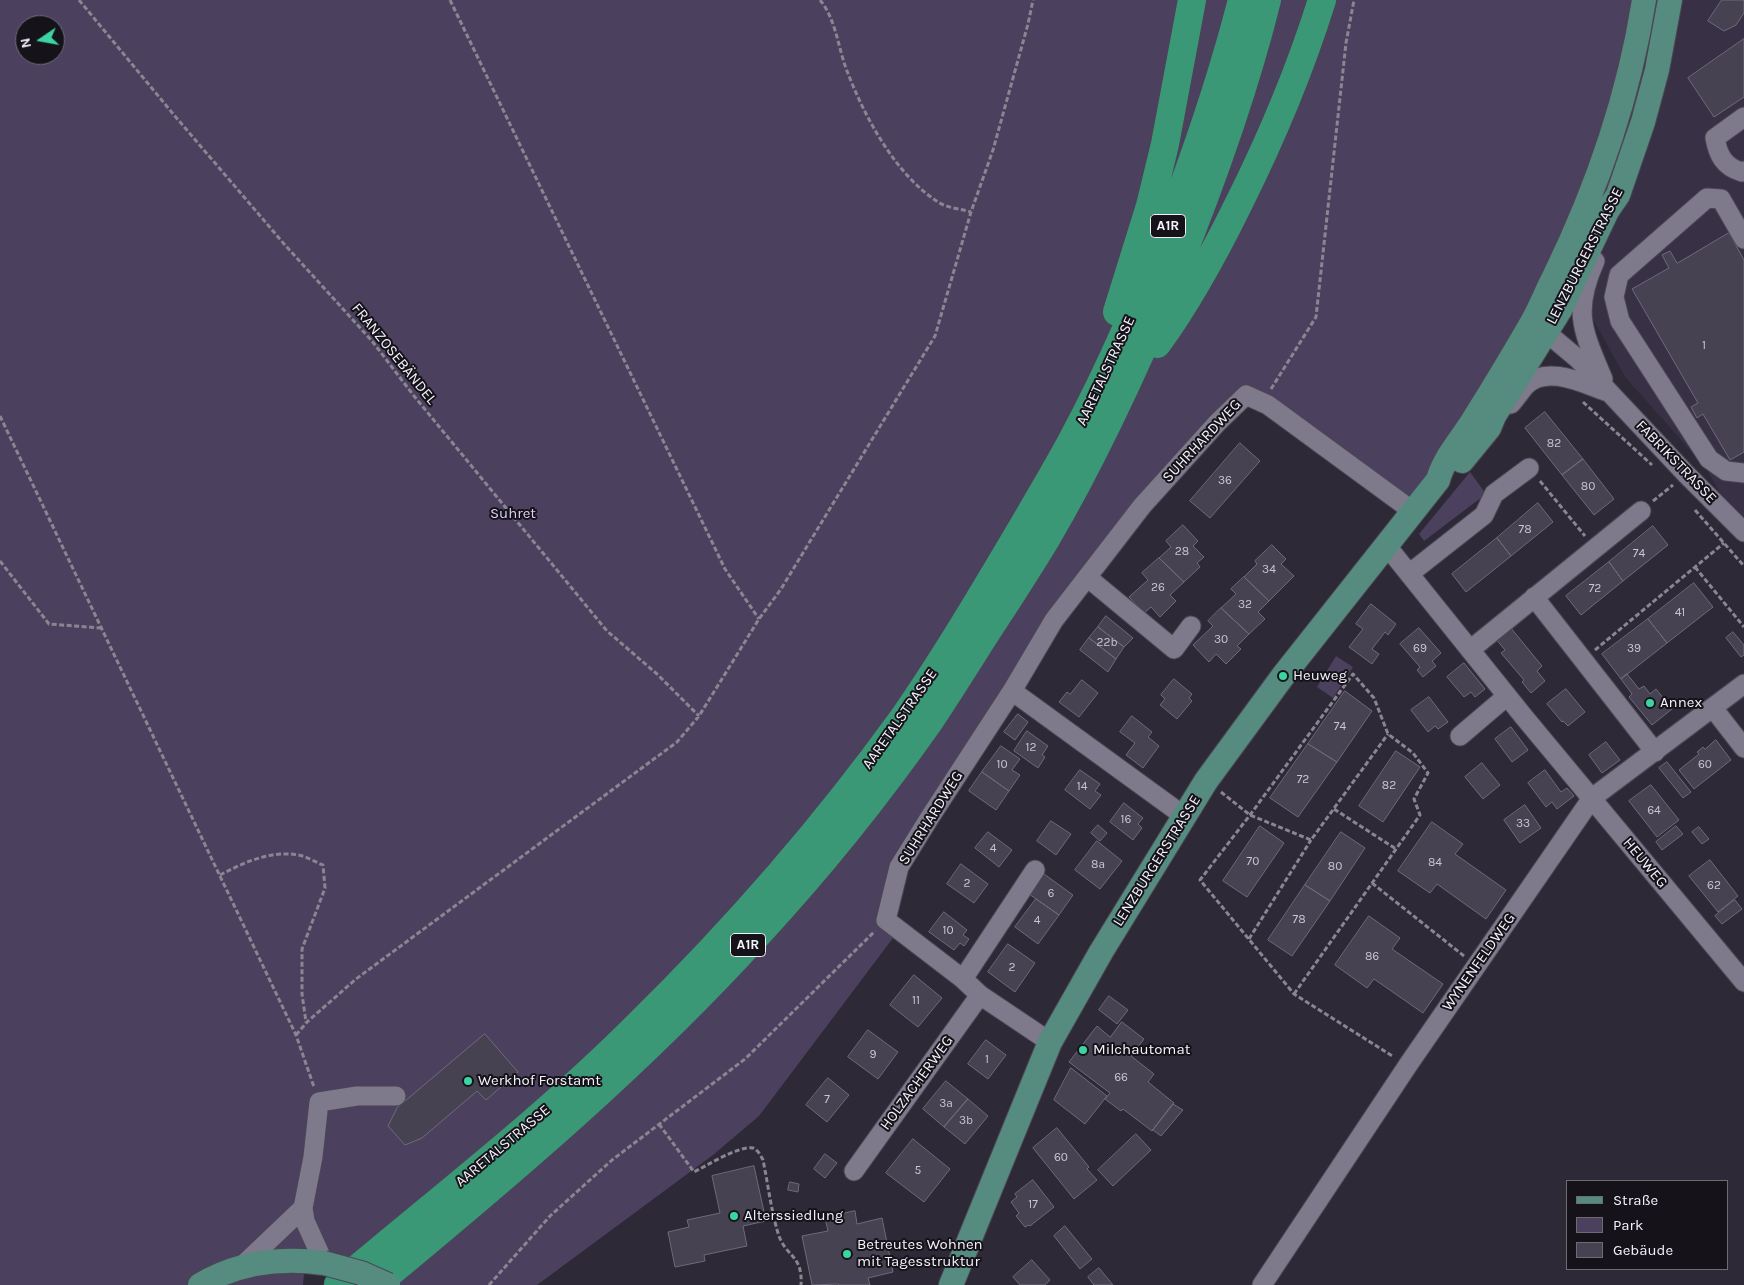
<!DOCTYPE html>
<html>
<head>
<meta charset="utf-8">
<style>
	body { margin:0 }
	#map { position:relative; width:1744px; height:1285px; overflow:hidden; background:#2d2937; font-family:Karla,sans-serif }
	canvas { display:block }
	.legend { position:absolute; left:1566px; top:1180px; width:162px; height:90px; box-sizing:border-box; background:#151319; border:1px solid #6e6c73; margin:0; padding:6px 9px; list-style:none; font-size:15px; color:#f4f2fb }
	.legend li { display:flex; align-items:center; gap:10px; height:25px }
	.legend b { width:25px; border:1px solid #6e6c73 }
	.north { position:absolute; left:15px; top:15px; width:50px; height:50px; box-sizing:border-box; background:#151319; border:1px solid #6e6c73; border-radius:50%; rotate:258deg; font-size:14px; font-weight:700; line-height:20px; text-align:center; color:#f4f2fb }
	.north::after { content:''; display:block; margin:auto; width:18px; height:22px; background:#3dd4a3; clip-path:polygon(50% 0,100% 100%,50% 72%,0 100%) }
</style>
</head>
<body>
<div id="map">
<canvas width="1744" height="1285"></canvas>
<ul class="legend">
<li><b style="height:6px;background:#568c7f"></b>Straße</li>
<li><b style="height:14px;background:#4b415f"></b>Park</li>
<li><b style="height:14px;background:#474252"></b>Gebäude</li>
</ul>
<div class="north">N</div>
</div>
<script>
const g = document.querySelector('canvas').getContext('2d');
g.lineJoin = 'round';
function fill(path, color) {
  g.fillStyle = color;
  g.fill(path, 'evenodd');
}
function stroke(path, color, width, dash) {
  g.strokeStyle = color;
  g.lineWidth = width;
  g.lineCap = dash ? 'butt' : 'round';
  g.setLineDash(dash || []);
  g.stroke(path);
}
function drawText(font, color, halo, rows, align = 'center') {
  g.font = font + ' Karla,sans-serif';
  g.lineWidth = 4;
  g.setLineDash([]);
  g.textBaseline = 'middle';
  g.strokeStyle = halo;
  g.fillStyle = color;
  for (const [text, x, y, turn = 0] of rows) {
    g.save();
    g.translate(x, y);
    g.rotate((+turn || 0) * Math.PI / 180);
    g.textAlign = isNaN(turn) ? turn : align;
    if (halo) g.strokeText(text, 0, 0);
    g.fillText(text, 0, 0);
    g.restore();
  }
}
fill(new Path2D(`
	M1656,0h88v532l-7,-9 -31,-55 -81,-91 -32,-58 -12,-68 41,-106 27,-101z`), '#383146');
fill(new Path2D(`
	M0,0h1656l-7,44 -27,101 -41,106 -167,261 -168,-117 -104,111 -212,311 -44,103 13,10 -140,186 -46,39 -176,130h-154l-78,-24 -2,24h-303zM25,25h30v30h-30z
	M1470,472l16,22 -62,47 -5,-7z
	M1336,656l17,11 -20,31 -16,-11z`), '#4b415f');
const building = new Path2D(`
	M1722,0h22v13l-8,12 -12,6 -16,-10z
	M1744,39v58l-30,20 -26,-39z
	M1729,233l15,27v192l-14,8 -27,-46 -6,4 -6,-11 7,-4 -66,-114 37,-21 -7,-13 8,-4 7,12z
	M1545,412l38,47 -21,16 -37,-47z
	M1240,443l20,18 -50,57 -20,-17z
	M1583,459l31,40 -20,16 -32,-40z
	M1538,503l15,19 -42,34 -14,-18z
	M1183,525l15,16 -5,5 11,11 -7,6 3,4 -16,15 -25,-24 12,-11 -5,-6z
	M1653,526l15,19 -45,36 -14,-19z
	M1497,538l14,18 -45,36 -14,-18z
	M1272,545l14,14 -5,5 13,12 -25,25 -25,-24 13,-13 -2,-3z
	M1159,558l25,24 -14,13 6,6 -16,16 -9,-10 -7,6 -15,-16 19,-17 -6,-7z
	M1609,562l14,19 -42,34 -15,-19z
	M1244,577l25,24 -11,11 7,7 -16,15 -28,-26 15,-14 -5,-5z
	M1694,583l19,24 -46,36 -19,-24z
	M1371,604l25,20 -8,11 -3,-3 -13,17 7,5 -7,10 -23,-17 14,-18 -7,-5z
	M1221,608l28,26 -12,12 4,3 -15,15 -10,-10 -7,8 -16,-17 20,-19 -5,-5z
	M1106,616l27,22 -9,9 -26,-20z
	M1648,619l19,24 -46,36 -19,-25z
	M1098,627l26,20 -8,12 -27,-21z
	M1510,627l32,39 -5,5 8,10 -14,12 -9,-11 2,-2 -23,-27 4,-3 -9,-11z
	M1419,628l22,25 -9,8 4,5 -13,11 -6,-7 3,-3 -20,-23z
	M1733,632l11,13v10l-3,2 -15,-19z
	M1089,638l27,21 -8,13 -28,-22z
	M1464,663l21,26 -10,8 -4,-5 -7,5 -17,-20z
	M1627,674l12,15 5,-3 6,8 6,-5 16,20 -20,16 -23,-28 3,-3 -11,-15z
	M1174,679l18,15 -3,4 3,3 -15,18 -17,-14 5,-6 -4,-4z
	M1082,680l16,13 -19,24 -20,-15 8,-10 3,2z
	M1566,689l19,23 -17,14 -5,-5 -1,1 -15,-18z
	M1345,691l27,20 -35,51 -29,-18z
	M1429,697l19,25 -10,7 -3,-3 -7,6 -17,-22z
	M1018,714l10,8 -13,18 -11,-8z
	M1132,716l20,16 -4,5 11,9 -16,22 -17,-13 9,-12 -15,-11z
	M1511,727l17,23 -16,12 -17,-23z
	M1027,731l21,15 -6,9 3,2 -7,11 -24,-17z
	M1716,740l15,20 -37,29 -15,-19 20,-16 -2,-2 6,-5 2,2z
	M1606,742l14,18 -18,13 -13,-18z
	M1308,744l29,18 -39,55 -28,-19z
	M1001,746l19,13 -8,11 8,5 -11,16 -27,-19z
	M1396,751l24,16 -37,55 -24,-16z
	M1667,762l24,30 -8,6 -24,-30z
	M1482,763l18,22 -17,14 -18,-22z
	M1080,770l20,14 -5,7 6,4 -11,14 -25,-19z
	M1545,770l16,22 6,-4 7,8 -17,13 -5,-7 -6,5 -18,-24z
	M982,772l27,19 -13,19 -27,-19z
	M1651,785l28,35 -22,17 -28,-36z
	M1124,803l19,15 -5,6 4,4 -9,12 -23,-18z
	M1525,805l16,23 -21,15 -16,-23z
	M1051,821l20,13 -15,21 -19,-14z
	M1432,822l31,22 -8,10 51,36 -20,29 -49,-35 -7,9 -32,-22z
	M1098,825l9,8 -7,8 -9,-8z
	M1260,826l24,17 -37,54 -24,-16z
	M1676,826l7,8 -21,16 -6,-8z
	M1699,827l10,12 -7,5 -10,-12z
	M988,832l24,18 -13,17 -24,-19z
	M1341,832l24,16 -35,53 -25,-16z
	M1097,841l25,20 -22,28 -25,-19z
	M1710,860l28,36 -20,16 -29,-36z
	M961,864l27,20 -14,19 -27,-19z
	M1044,874l29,21 -14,20 -30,-21z
	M1305,885l25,16 -38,55 -24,-16z
	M1036,899l23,16 -21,29 -23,-17z
	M1735,900l7,9 -20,15 -7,-8z
	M944,912l23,18 -4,5 6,4 -5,7 -4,-3 -6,7 -25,-18z
	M1369,916l31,22 -8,11 51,35 -20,29 -49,-34 -7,9 -32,-23z
	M1008,944l27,19 -20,29 -27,-20z
	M914,975l28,23 -24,29 -28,-22z
	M1109,996l19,14 -11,14 -18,-14z
	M1122,1022l22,17 -13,17 23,18 -6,8 26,21 -22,28 -29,-22 -2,2 -16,-12 5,-6 -41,-31 28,-36 13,11z
	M868,1030l30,22 -20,27 -30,-22z
	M485,1034l33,38 -32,28 -9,-9 -55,47 -17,7 -17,-19 9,-18z
	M986,1040l20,15 -18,24 -20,-15z
	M1071,1068l36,28 -22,28 -31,-24z
	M828,1078l21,17 -22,27 -21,-17z
	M946,1081l22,18 -24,28 -21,-18z
	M968,1099l20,17 -23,28 -21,-17z
	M1173,1104l10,6 -22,26 -8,-6z
	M1057,1128l32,39 -2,2 10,11 -23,19 -41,-51z
	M1136,1134l15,16 -38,36 -15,-16z
	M913,1139l37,30 -26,33 -38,-29z
	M825,1154l12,9 -12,15 -11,-9z
	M754,1166l12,55 -23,5 4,20 -43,9 1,6 -30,6 -7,-35 21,-5 -2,-7 33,-7 -8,-37z
	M1033,1180l21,27 -24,19 -1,-1 -4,2 -9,-11 3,-3 -8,-11 6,-5 -2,-3z
	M790,1182l9,2 -1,8 -10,-2z
	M855,1211l2,13 25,-6 11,54 -25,6 2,7h-31l-1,-1 -26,1 -10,-49 26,-5 -3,-13z
	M1065,1226l27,33 -12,10 -26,-33z
	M1032,1260l18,20 -5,5h-25l-7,-8z
	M1099,1268l14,17h-19l-6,-8z`);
fill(building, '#474252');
stroke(building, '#6f6a7b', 1);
const minor = new Path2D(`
	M1744,117l-29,21c3,17 9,29 27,34l2,-1
	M1744,239l-23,-40 -14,-1 -88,77 -5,22 6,24 89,138 17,12 18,2
	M1595,261c-23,51 -12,70 8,118
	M1547,333l31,26 108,115 58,58
	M1511,404c5,-6 10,-13 15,-19 21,-20 56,-2 79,6
	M1386,545l138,172 220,265
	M1409,574l75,-59 10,-21 35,-26
	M1087,577l87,72 17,-23
	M1534,597l121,155
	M1470,650l171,-139
	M1012,691l172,125
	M1713,708l31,40
	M1460,736l47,-40
	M963,979l72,-109
	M1050,1042l-70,-47 -17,-16 -77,-59 13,-53 31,-50 82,-126 42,-71 88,-114 75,-83 29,-28 22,10 146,107
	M854,1171l126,-176
	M324,1263l-19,-42 -2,-13 10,-51 6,-55 38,-6h39
	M242,1266l61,-58
	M1262,1285l146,-220 184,-267 152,-114`);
const major = new Path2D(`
	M1462,461l27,-33 5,-12 66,-106 47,-99 11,-16 25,-73 14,-52 13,-70
	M200,1285c38,-23 81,-28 124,-22
	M951,1285l99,-243 51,-90 105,-171 77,-105 155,-196c6,-22 22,-39 34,-58 20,-32 40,-65 59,-98 9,-15 15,-32 23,-47 43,-88 75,-181 90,-277`);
const highway = new Path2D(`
	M1117,312l33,-106 15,-62 27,-144
	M1157,344c32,-44 58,-92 82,-141 33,-66 61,-133 83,-203
	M338,1285c100,-85 205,-165 298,-258 98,-96 188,-199 268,-310 43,-62 81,-127 119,-191 16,-28 33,-56 48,-84 45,-83 81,-170 113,-258 22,-60 42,-122 58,-184
	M375,1285c133,-110 267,-223 383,-351 62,-67 119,-138 171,-212 18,-27 35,-54 52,-81 22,-34 44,-67 65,-102 50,-85 91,-175 129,-266 36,-89 69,-180 92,-273`);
stroke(minor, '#4b4753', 21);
stroke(major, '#4b4753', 26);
stroke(highway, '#4b4753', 29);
stroke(new Path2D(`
	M79,0l95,115 111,130 87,96 42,55 193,235 50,43 42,42
	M450,0l275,569 34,50
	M820,0c16,19 18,48 27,71 18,47 49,104 91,131 9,6 23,7 33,10
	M1271,389l45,-72 30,-274 8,-43
	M1583,402l69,63
	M0,416l296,619 18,52
	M1540,481l45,55
	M1653,501l20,-16
	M1695,510l49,56
	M0,561l49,63 52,4
	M1695,567l49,60
	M1595,650l129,-107
	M1221,792l29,23 61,25 77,-106
	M1334,809l62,40
	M220,875c23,-12 50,-25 78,-20 8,1 17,7 25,10l2,23 -23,61v45l4,28
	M1372,883l92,73
	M1249,939l62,-99
	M1294,994l126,-179 -6,-16 14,-26 -15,-20 -25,-19 -14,-36 -21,-24 -103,141 -50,65 94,114 100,63
	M296,1035l11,-13 49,-43 321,-237 22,-26 60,-97 22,-30 154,-253 36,-124 22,-62 35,-126 5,-24
	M659,1124l35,48c12,-6 46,-27 59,-24 5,2 8,8 10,12 5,24 8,50 15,73 7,24 25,21 23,52
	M489,1285l61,-69 62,-56 133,-101 130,-128`), '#898692', 3, [5, 2.5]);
stroke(minor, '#7e798b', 19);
stroke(major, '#568c7f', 24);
stroke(highway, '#3b9877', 28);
const majorBridge = new Path2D(`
	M324,1263l37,10 27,12`);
stroke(majorBridge, '#4b4753', 26, []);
stroke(majorBridge, '#568c7f', 24);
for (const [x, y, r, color] of [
	[1283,676,5,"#3dd4a3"],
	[1650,703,5,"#3dd4a3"],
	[1083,1050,5,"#3dd4a3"],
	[468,1081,5,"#3dd4a3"],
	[734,1216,5,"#3dd4a3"],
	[847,1254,5,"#3dd4a3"]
]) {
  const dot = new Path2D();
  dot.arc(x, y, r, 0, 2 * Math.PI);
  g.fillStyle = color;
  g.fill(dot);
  stroke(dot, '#151319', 2);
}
drawText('12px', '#c9c6d1', null, [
	["1",1704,346],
	["82",1554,444],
	["36",1225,481],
	["80",1588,487],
	["78",1525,530],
	["28",1182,552],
	["74",1639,554],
	["34",1269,570],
	["26",1158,588],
	["72",1595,589],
	["32",1245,605],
	["41",1680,613],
	["30",1221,640],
	["22b",1107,643],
	["69",1420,649],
	["39",1634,649],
	["74",1340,727],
	["12",1031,748],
	["10",1002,765],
	["60",1705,765],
	["72",1303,780],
	["82",1389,786],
	["14",1082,787],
	["64",1654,811],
	["16",1126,820],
	["33",1523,824],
	["4",993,849],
	["70",1253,862],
	["84",1435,863],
	["8a",1098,865],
	["80",1335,867],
	["2",967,884],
	["62",1714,886],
	["6",1051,894],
	["78",1299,920],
	["4",1037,921],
	["10",948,931],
	["86",1372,957],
	["2",1012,968],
	["11",916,1001],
	["9",873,1055],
	["1",987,1060],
	["66",1121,1078],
	["7",827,1100],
	["3a",946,1104],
	["3b",966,1121],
	["60",1061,1158],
	["5",918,1171],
	["17",1033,1205]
]);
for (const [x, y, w] of [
	[1168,226,35],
	[748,945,35]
]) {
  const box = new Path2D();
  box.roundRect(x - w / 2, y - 11.5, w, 23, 4);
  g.fillStyle = '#151319';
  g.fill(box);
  stroke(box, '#f4f2fb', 1);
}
drawText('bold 14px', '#f4f2fb', null, [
	["A1R",1168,226],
	["A1R",748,945]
]);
drawText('15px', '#f4f2fb', '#151319', [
	["LENZBURGERSTRASSE",1585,256,-63],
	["FRANZOSEBÄNDEL",394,354,51],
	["AARETALSTRASSE",1106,371,-65],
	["SUHRHARDWEG",1202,441,-47],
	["FABRIKSTRASSE",1676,462,46],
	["AARETALSTRASSE",900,719,-55],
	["SUHRHARDWEG",931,818,-58],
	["LENZBURGERSTRASSE",1157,861,-58],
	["HEUWEG",1645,863,50],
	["WYNENFELDWEG",1479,962,-55],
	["HOLZACHERWEG",917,1083,-54],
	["AARETALSTRASSE",503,1146,-40]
]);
drawText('15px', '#ddd0fb', '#151319', [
	["Suhret",513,514]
]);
drawText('15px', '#f4f2fb', '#151319', [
	["Heuweg",1293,676],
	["Annex",1660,703],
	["Milchautomat",1093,1050],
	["Werkhof Forstamt",478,1081],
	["Alterssiedlung",744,1216],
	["Betreutes Wohnen",857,1245],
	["mit Tagesstruktur",857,1262]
], 'left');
</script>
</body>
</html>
